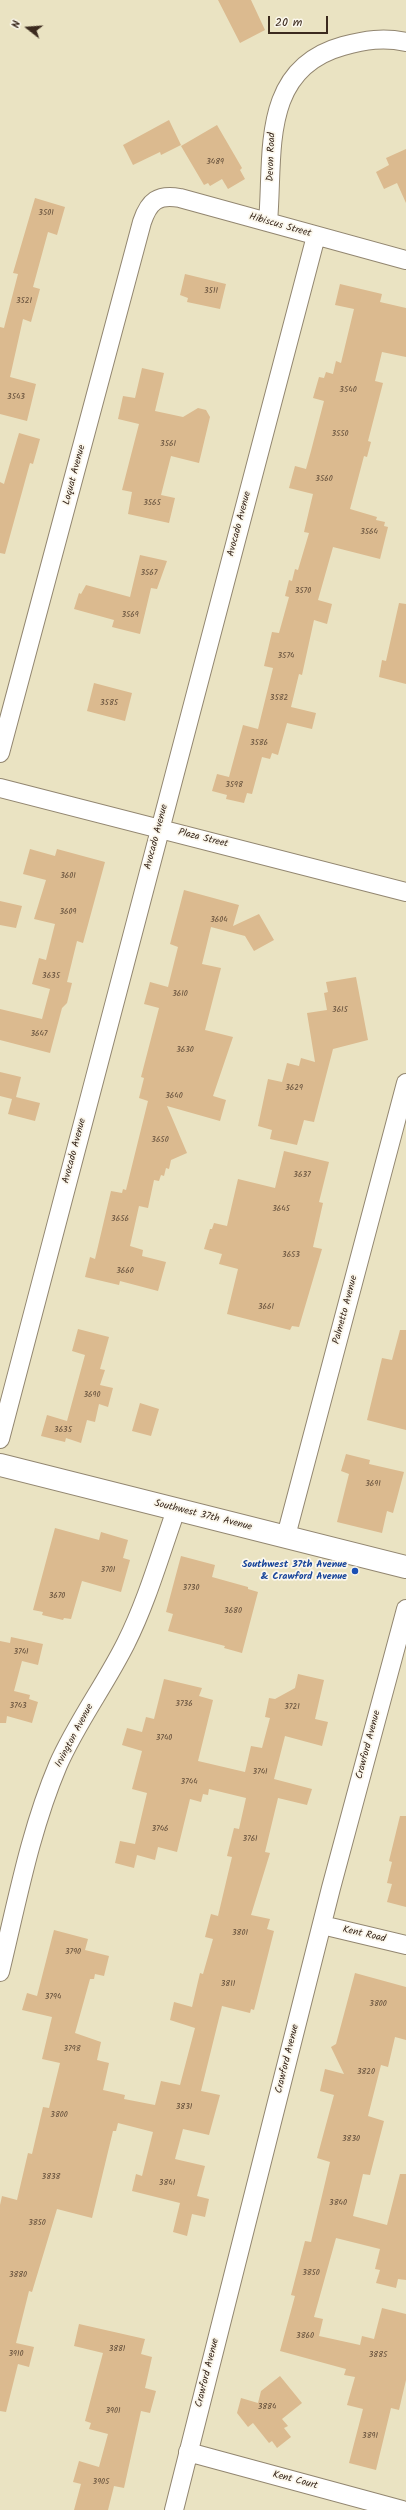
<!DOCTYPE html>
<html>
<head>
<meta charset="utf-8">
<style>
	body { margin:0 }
	#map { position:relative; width:406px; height:2510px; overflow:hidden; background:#eae3c2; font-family:Kalam,sans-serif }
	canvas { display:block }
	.north { position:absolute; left:8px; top:8px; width:40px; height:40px; -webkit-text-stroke:3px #fbf7ec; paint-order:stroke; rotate:287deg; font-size:11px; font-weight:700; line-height:16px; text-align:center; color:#3b2a1e }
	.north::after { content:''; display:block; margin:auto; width:14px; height:18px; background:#3b2a1e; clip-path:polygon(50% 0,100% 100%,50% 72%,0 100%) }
	.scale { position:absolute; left:268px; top:16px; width:60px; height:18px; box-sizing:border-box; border:2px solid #3b2a1e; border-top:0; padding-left:5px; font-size:12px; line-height:14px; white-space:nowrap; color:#3b2a1e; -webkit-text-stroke:3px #fbf7ec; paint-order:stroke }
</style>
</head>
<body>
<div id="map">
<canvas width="406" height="2510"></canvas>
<div class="north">N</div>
<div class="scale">20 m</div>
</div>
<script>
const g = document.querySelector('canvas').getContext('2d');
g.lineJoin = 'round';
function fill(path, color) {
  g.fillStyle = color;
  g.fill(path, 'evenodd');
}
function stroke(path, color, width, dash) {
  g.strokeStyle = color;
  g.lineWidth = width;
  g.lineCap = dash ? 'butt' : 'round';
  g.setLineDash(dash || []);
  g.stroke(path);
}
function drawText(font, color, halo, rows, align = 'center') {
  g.font = font + ' Kalam,sans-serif';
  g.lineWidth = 3.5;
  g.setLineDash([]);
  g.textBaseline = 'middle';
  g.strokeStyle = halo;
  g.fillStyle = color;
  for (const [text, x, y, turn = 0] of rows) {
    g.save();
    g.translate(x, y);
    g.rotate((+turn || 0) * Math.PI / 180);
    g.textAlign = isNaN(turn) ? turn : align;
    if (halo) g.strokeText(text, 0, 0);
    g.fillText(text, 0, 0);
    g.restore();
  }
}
fill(new Path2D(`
	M218,0h33l14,30 -25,13z
	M169,120l12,25 -20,10 -1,-3 -27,13 -10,-20z
	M217,125l25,43 -2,2 5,9 -17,10 -6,-10 -12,7 -2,-3 -4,2 -23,-39z
	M406,149v54l-9,-20 -13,6 -8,-17 13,-7 -3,-7z
	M35,198l30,9 -8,28 -9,-3 -15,55 7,2 -9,33 -8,-3 -13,58 26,7 -9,37 -27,-7v-87l4,1 14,-54 -5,-1z
	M185,274l41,10 -6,25 -33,-7 1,-4 -8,-3z
	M340,284l42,10 -2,8 26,6v49l-24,-5 -7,29 8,2 -15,58 3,1 -4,15 -3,-1 -14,53 27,8 -1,3 9,2 -1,4 4,1 -8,32 -47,-12 -15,53 14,4 -5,20 -13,-4 -12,55 -3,-1 -8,33 25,6 -4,16 -25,-6 -9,32 -6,-2 -2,6 -8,-2 -10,37 -5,-1 -3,10 -18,-4 1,-4 -15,-4 5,-17 12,3 14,-52 15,4 15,-61 -9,-2 8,-34 7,1 10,-36 -4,-1 4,-16 3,1 3,-12 3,1 11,-37 -5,-1 9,-38 -24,-6 6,-22 11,3 5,-18 13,-50 -11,-3 6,-21 5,1 2,-6 7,2 3,-13 5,2 13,-54 -19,-4z
	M142,368l22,5 -9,38 28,6 15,-9 8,2 4,7 -11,46 -28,-7 -10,39 14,3 -6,25 -41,-9 4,-22 -10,-2 17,-66 -21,-5 5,-23 12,2z
	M19,433l21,6 -7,25 -3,-1 -25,91 -5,-1v-71l4,2z
	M140,555l27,6 -10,28 -6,-1 -11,46 -28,-7 2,-7 -40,-11 5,-16 2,1 5,-9 44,12z
	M399,603l7,1v80l-27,-7 3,-17 4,1z
	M94,683l38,10 -7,28 -38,-10z
	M30,849l25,7 2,-7 48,13 -22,81 -6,-2 -10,41 5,1 -5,20 -5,5 -12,45 -50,-13v-31l42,10 8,-30 -18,-5 7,-26 7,2 9,-36 -21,-5 12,-39 -23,-6z
	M184,890l55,15 -6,21 26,-12 15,26 -20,11 -9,-15 -34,-9 -9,37 19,4 -16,62 28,7 -20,59 13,4 -6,21 -53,-15 20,47 -16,7 -2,9 -3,-1 -2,8 -3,-1 -2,6 -5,-1 -6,28 -9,-2 -9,40 13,4 -1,6 24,6 -8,29 -38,-10 -1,4 -34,-8 5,-20 5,2 16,-68 11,2 1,-4 3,1 22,-89 -9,-3 5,-20 -3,-1 18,-69 -15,-4 6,-22 18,5 10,-40 -8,-3z
	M0,901l22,5 -6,22 -16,-3z
	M356,977l12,63 -35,9 -19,73 -10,-2 -7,25 -27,-6 2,-9 -14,-4 10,-47 14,3 5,-19 12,3 2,-8 14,4 -8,-49 20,-3 -3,-17 4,-1 -2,-10z
	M0,1072l21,5 -5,20 24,6 -5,18 -27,-7 4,-15 -12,-3z
	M284,1151l45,11 -10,40 4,1 -10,44 9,2 -23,78 -7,-1 -2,4 -63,-16 11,-45 -19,-5 3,-10 -18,-5 6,-20h2l2,-6 13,3 11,-47 37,9z
	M78,1329l31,8 -9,32 5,1 -5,15 13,3 -5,19 -9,-3 -4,18 -8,-2 -6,23 -15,-5 -1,4 -24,-6 6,-21 20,6 18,-66 -13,-4z
	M400,1330h6v100l-39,-10 15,-62 10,2z
	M140,1403l19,6 -8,27 -19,-5z
	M346,1454l24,6 -1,4 35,8 -11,41 -6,-2 -5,22 -45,-11 12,-48 -8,-3z
	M55,1528l44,12 2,-8 27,8 -5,18 7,2 -9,32 -39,-11 -11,38 -7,-1 -1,2 -21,-5 1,-3 -10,-2z
	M181,1556l34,9 -3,12 36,10v2l10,3 -16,61 -18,-5 1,-2 -57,-15 5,-17 -7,-2z
	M11,1637l32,7 -5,21 -16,-4 -8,30 16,4 -1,4 9,3 -6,21 -25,-7 -1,7h-6v-82l10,2z
	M298,1674l26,6 -9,39 13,3 -6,24 -37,-10 -11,43 38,10 -5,16 -29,-7 -13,54 5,1 -19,62 19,4 -3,10 7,2 -20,79 -3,-1 -1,4 -28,-7 -21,85 19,4 -11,40 -26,-6 -8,30 30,7 -8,30 12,3 -4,18 -13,-3 -5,22 -14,-4 7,-29 -48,-12 4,-17 6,2 11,-44 -35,-9 -2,8h-3l-21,87 -35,-9 -25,83 -3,-1 -13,52 18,4 -5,20 -11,-3 -12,48 -6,-1v-206l2,-9 15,4 11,-47 4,1 11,-47 6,1 11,-45 -18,-4 10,-42 -30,-7 5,-17 10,3 17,-66 34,9 -3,11 24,6 -5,20 -9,-2 -1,5h-4l-15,54 26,9 -4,18 12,3 -6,27 22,5 -1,4 31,6 6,-24 19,4 15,-57 -25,-8 4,-18 18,5 8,-34 3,1 10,-35 -8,-2 6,-23 7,2 14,-59 -5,-1 7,-28 5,1 7,-31 -37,-9 -1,6 -5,-1 -2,8 -11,-3 -13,53 -19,-5 -3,13 -18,-5 -3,13 -19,-5 5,-22 15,3 12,-51 -15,-4 10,-38 -20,-6 5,-17 15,4 4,-15 8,2 10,-40 38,9 -3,8 14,4 -15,61 47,11 6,-26 11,2 8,-30 -5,-1 4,-19 6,1 20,-11z
	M400,1816h6v91l-19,-5 5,-18 -5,-1 5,-21 -3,-1z
	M355,1973l51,14v53l-11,-3 -7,30 -7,-2 -13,51 16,5 -14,54 -7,-1 -10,42 34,9 13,-51h6v106l-8,-1 -2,9 -20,-5 4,-13 -5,-1 5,-20 -44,-11 -22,79 9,2 -4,17 41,9 2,-9 12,3 8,-31 24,6v66l-7,30 -8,-2 -15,62 -27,-7 14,-54 -16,-4 8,-28 -11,-2 2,-6 -66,-18 15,-55 -4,-1 14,-54 6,1 19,-80 -13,-4 17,-63 -14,-4 5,-22 19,5 -13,-27 5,-3z
	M79,2324l66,15 -4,15 11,3 -7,31 11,3 -6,22 -9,-2 -17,77 -10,-2 -6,24h-34l7,-26 -8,-2 6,-21 20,6 9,-33 -19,-5 2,-6 -6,-2 18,-68 -29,-7z
	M280,2376l22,27 -20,16 6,7 -4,2 7,9 -14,11 -5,-7 -3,2 -16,-20 -5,4 -11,-14 4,-15 17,5 3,-12z`), '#dbba8f');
const street = new Path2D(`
	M268,222c6,-67 -9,-153 75,-176 22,-6 41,-9 63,-4
	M0,753l142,-531c7,-21 16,-28 38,-24l226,62
	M0,788l406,104
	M0,1439l316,-1203
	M286,1536l120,-453
	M322,1925l84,20
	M0,1972c17,-70 30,-141 58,-207 19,-43 47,-80 68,-122 21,-42 34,-88 50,-133
	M188,2452l214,58
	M174,2510l157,-622 75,-279`);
const secondary = new Path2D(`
	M0,1465l406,102`);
stroke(street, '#928670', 20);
stroke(secondary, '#928670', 24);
stroke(street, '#fff', 18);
stroke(secondary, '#fff', 22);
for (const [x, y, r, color] of [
	[355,1571,4,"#1a4fb4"]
]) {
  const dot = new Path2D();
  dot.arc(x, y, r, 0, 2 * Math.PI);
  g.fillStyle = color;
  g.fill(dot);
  stroke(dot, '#fbf7ec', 1.5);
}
drawText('8px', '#634e3a', null, [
	["3489",215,163],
	["3501",46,214],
	["3511",211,292],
	["3521",24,302],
	["3540",348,391],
	["3543",16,398],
	["3550",340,435],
	["3561",168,445],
	["3560",324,480],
	["3565",152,504],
	["3564",369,533],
	["3567",149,574],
	["3570",303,592],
	["3569",130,616],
	["3574",286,657],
	["3582",279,699],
	["3585",109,704],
	["3586",259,744],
	["3598",234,786],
	["3601",68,877],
	["3609",68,913],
	["3604",219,921],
	["3635",51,977],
	["3610",180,995],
	["3615",340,1011],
	["3647",39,1035],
	["3630",185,1051],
	["3629",294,1089],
	["3640",174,1097],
	["3650",160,1141],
	["3637",302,1176],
	["3645",281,1210],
	["3656",120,1220],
	["3653",291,1256],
	["3660",125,1272],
	["3661",266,1308],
	["3690",92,1396],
	["3635",63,1431],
	["3691",373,1485],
	["3701",108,1571],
	["3730",191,1589],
	["3670",57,1597],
	["3680",233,1612],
	["3741",21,1653],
	["3736",184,1705],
	["3743",18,1707],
	["3721",292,1708],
	["3740",164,1739],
	["3741",260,1773],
	["3744",189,1783],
	["3746",160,1830],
	["3761",250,1840],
	["3801",240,1934],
	["3790",73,1953],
	["3811",228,1985],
	["3794",53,1998],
	["3800",378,2005],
	["3798",72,2050],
	["3820",366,2073],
	["3831",184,2108],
	["3800",59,2116],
	["3830",351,2140],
	["3838",51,2178],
	["3841",167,2184],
	["3840",338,2204],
	["3850",37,2224],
	["3850",311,2274],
	["3880",18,2276],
	["3860",305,2337],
	["3881",117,2350],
	["3910",16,2355],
	["3885",378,2356],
	["3884",267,2408],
	["3901",113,2412],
	["3891",370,2437],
	["3905",101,2483]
]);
drawText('10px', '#3b2a1e', '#fbf7ec', [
	["Devon Road",272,157,-88],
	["Hibiscus Street",280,226,16],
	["Loquat Avenue",75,475,-75],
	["Avocado Avenue",240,524,-75],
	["Avocado Avenue",157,837,-75],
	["Plaza Street",203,839,14],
	["Avocado Avenue",75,1151,-75],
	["Palmetto Avenue",346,1310,-75],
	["Southwest 37th Avenue",203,1516,14],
	["Irvington Avenue",75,1736,-62],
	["Crawford Avenue",369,1745,-75],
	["Kent Road",364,1935,13],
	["Crawford Avenue",288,2059,-76],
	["Crawford Avenue",208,2373,-76],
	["Kent Court",295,2481,15]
]);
drawText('bold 10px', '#164399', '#fbf7ec', [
	["Southwest 37th Avenue",347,1565],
	["& Crawford Avenue",347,1577]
], 'right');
</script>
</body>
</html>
